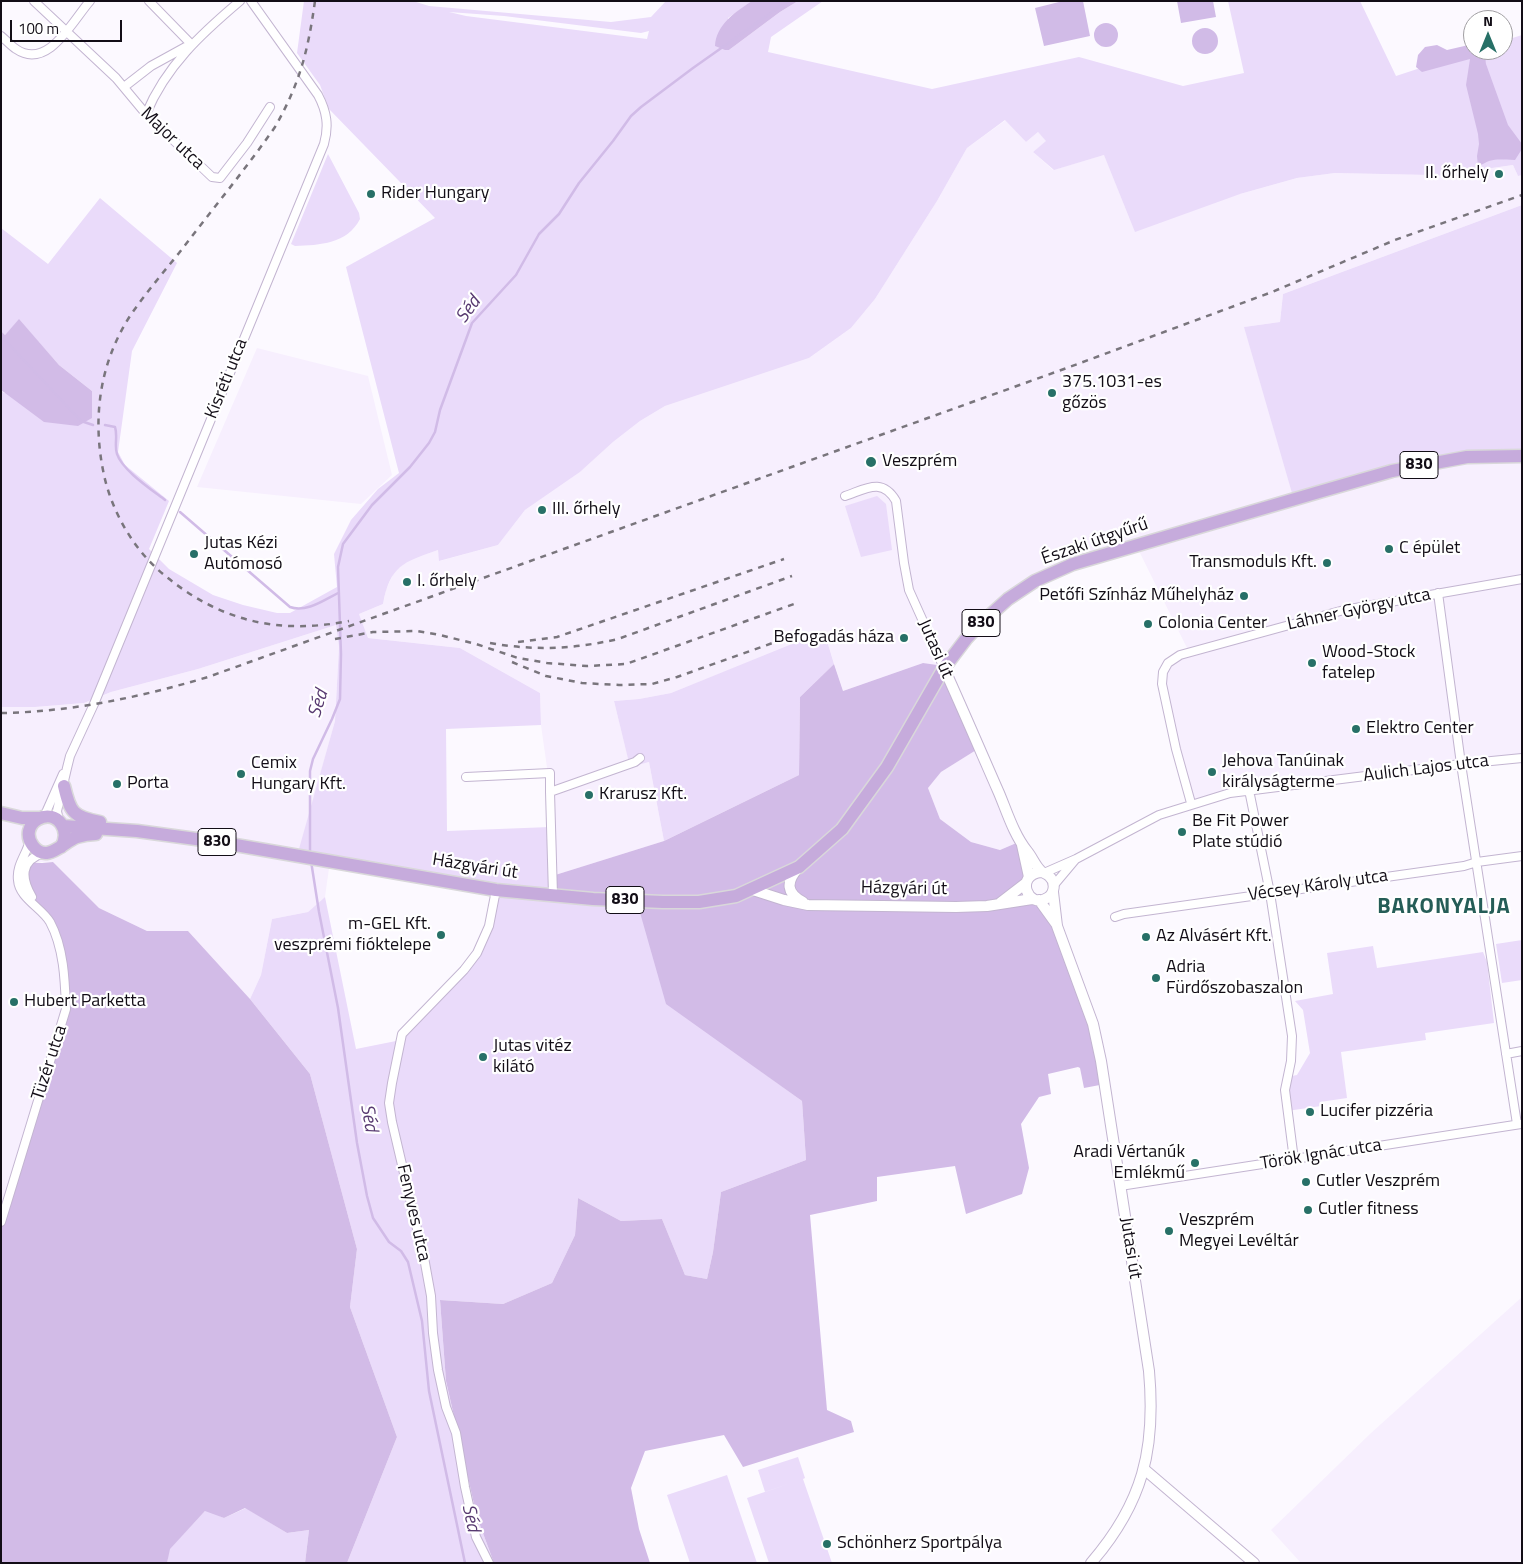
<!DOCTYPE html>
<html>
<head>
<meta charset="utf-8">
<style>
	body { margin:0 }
	#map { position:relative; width:1523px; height:1564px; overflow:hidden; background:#fcf9ff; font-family:"Titillium Web",sans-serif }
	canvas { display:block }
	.frame { position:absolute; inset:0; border:2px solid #120d16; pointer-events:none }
	.north { position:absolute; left:1463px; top:10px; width:50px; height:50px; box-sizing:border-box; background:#fff; border:1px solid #a09ea2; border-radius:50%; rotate:0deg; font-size:14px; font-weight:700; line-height:20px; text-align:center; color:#120d16 }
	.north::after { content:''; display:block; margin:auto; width:18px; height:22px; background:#277067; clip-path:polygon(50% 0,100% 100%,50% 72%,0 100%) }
	.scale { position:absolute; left:10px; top:20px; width:112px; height:22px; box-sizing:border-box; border:2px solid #120d16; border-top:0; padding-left:6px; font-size:15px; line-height:18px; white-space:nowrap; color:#120d16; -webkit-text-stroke:4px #fff; paint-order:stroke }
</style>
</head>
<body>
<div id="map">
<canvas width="1523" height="1564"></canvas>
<div class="frame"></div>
<div class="north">N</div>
<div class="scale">100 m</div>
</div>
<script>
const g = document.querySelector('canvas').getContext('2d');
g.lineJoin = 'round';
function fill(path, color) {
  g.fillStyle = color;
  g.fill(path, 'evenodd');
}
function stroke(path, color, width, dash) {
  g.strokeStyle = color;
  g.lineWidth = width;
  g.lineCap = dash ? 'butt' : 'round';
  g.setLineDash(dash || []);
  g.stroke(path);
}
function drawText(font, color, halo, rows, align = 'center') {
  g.font = font + ' "Titillium Web",sans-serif';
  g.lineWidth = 4.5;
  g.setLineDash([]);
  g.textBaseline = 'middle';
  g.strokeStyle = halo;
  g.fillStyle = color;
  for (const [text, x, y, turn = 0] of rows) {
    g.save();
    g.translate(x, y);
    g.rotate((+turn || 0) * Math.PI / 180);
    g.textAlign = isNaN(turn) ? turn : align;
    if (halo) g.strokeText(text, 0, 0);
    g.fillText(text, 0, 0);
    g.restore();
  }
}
fill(new Path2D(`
	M1006,120l20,22 12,-10 9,9 -14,11 20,18 51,-15 136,39 57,-16 38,-5 95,2 34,2 21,-8 28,-4 5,11 4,-1v30l-239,89 -3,28 -36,5 186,136 92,-6v300l-316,40 -14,4 -30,-117 3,-17 24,-15 -52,-105 -116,42 -75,80 -23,-6 -80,28 -19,-59 -153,61 -32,6 -25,2 16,65 19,-4 15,79 -112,35 -4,-101 -7,-50 -1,-32 -80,-45 -92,-10 -9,-24 24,-10 3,-14 8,-18 14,-12 30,-10 2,11 58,-16 27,-35 55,-38 33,-30 27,-21 25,-15 144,-48 42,-30 24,-29 62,-98 30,-53z
	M257,348l111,28 24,99 -31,29 -164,-17z
	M336,625l3,22 -4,74 -37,135 32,5 -5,36 -17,15 -36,7 -11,56 -11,24 -62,-68h-41l-48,-23 -46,-46h-36l19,47 12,16 4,8 10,31 3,45 -64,208v-510h34l49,-4 27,-11 87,-23z
	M981,747l40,94 -21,9 -29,-8 -31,-23 -12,-31 13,-16z
	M1522,1297v263l-9,3h-212l-30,-33 100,-97z`), '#f7effe');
fill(new Path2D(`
	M304,1h109l16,5 182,16 40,-5 15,-16h86l-24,17 1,32 51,-38 18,-11h25l-52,36 -3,15 164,37 147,-32 104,29 61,-13 -16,-72h132l36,75 79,-26h28v-9l19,-6v140l-4,1 -5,-11 -28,4 -21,8 -34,-2 -95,-2 -38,5 -57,16 -105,38 -31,-77 -50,15 -21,-18 13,-11 -8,-9 -12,10 -21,-22 -38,28 -30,53 -62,98 -24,29 -42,30 -144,48 -25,15 -27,21 -33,30 -55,38 -27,35 -59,16 -1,-11c-35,12 -48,16 -55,54l-24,10 9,24 92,10 80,45 1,32 -95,4 1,102 103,-4 2,68 85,7 114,162 51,37 4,59 -85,32 -8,60 -6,27 -22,-4 -23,-56 -41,2 -43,-23 -3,37 -23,48 -49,21 -63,-4 6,81 31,136 17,46h-147l50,-126 -47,-130 7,-58 -47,-175 -60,-75 11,-24 11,-56 36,-7 17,-15 31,152 45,-9 77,-87 19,-64 -200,-33 38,-135 4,-74 -3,-22 -138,44 -87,23 -27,11 -49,4h-34v-317l3,3 88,-2 -33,-26 -40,-45 -14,15 -4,-4v-103l47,36 52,-66 77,65 -45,88 -14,101 7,13 44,36 -20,48 20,20 44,26 30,10 34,8h13l47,-26 -3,-33 17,-34 27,-31 21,-16 -53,-206 89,-49 -106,-109 -9,-24 -23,-32zM449,12l55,4 137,17 8,-2 -2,8 -181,-23z
	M328,154l31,59 1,6c-13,25 -40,26 -65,27l-4,-2z
	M1522,205v252l-55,1 -173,42 -50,-173 36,-5 3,-28z
	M877,496l9,8 6,46 -31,7 -16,-51z
	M824,631l10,33 -34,33 -1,78 -135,66 -15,-79 -19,5 -16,-66 25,-2 32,-6z
	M1522,940v40l-20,3 -6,-39z
	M1373,946l4,22 106,-16 4,10 7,61 -69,10 1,7 -85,12 6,46 -27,4 1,4 -34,5v-34l10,-2 13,-22 -7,-43 -8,-9 38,-7 -6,-41z
	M798,1457l7,21 -2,1 29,84h-63l-22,-65 47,-16 -29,10 -7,-22z
	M727,1475l30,88h-67l-23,-68z
	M246,1508l41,25 22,-3 -4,33h-138l2,-14 37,-39 18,8z`), '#eadbfa');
fill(new Path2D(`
	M752,1h46l-18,11 -51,38h-4l-10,-4c1,-21 20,-34 37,-45z
	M1473,44v6h18c-5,4 -6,8 -5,14l22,61 14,19v5l-7,11c-17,0 -22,-3 -37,7l-1,-11 2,-12 -1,-10 -12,-49 4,-26 -48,13 -6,-5 2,-12 7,-8 12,-2 10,5z
	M19,319l40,46 33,26v27l-14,8 -34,-4 -43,-32v-59l4,4z
	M923,663l14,2 9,4 35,78 -40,25 -13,16 12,31 31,23 29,8 21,-9 7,36 -26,23 36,2 25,36 42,146 -21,4 -4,-20 -2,-1 -30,7 3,20 -12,3 -18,27 8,44 -7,26 -56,20 -11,-48 -78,11v24l-67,14 17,195 24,11 3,11 -111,35 -19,-32 -79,16 -14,37 8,41 11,34h-156l-17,-46 -31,-136 -6,-81 63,4 49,-21 23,-48 3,-37 43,23 41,-2 23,56 22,4 6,-27 8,-60 85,-32 -4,-59 -136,-97 -29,-102 -85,-7v-19l112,-35 135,-66 1,-78 34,-33 9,27z
	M17,862l25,1 11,-1 46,46 48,23h41l62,68 60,75 47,175 -7,58 47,130 -50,126h-42l4,-33 -22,3 -42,-25 -21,10 -19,-7 -35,38 -3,14h-166v-346l62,-197 2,-31 -9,-45 -8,-19 -34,-41 -1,-7z`), '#d2bbe7');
fill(new Path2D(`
	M1063,1h20l7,35 -46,10 -9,-38z
	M1177,1h36l3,16 -35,6z
	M1094 35a12 12 0 1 1 24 0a12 12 0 1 1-24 0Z
	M1192 41a13 13 0 1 1 26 0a13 13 0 1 1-26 0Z`), '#d1bbe7');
stroke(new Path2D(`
	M1,336l80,85 12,4
	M105,425l10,2c3,9 -1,19 2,27 5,16 35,36 48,46
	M180,512l110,95c16,6 34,-7 48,-14
	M310,853v-82l3,-12 19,-40 8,-20 1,-45 -3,-87 5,-23 29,-39 38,-38 19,-24 6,-11 5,-22 32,-87 44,-48 23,-41 20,-20 20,-31 34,-42 18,-25 10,-9 52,-39 95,-67
	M311,861l8,51 19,96 19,135 10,53 6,22 16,24 12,9 7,11 14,59 7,70 36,172`), '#d1bbe7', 2.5);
const minor = new Path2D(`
	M34,1l82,77 30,36 66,63 8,1 27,-35 23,-36
	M1,36c5,4 10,10 15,13 32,22 57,-29 74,-48
	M124,87l27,-21 40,-22 -42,-43
	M146,114c20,-48 55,-80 94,-113
	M845,496c21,-7 37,-19 51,5l8,62 5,27 35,78
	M1438,593l23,171 56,360
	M466,777l84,-4v19
	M1249,790l21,103 22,143 -1,25 -6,29 9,70
	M1191,803l-15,-54 -14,-65 1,-12 5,-9 12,-8 164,-45 178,-31
	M44,817l19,-43
	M59,821l-2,-10 10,-43 3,-12 24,-52 230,-560c5,-18 3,-32 -6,-49l-67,-94
	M1044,873l32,-14 83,-44 71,-22 231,-29 61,-6
	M1054,885l21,-25
	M553,895l-3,-103 85,-30 5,-4
	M32,897c-11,-19 -12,-36 11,-44
	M1115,917l9,-3 340,-48 13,-4 45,-6
	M1506,1054l16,-3
	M1120,1186l401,-62
	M1,1222l65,-213c-1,-28 -2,-61 -16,-87 -8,-14 -31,-24 -32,-42 -2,-15 9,-26 12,-40
	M489,1563l-13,-26 -11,-50 -9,-54 -10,-26 -8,-37 -5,-37 -2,-37 -6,-33 -33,-141 -3,-19 3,-20 10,-49 62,-64 13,-17 12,-27 7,-36`);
const tertiary = new Path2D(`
	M944,668c19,42 37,84 55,125 8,19 15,42 28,58 5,6 8,14 13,19 2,3 6,3 9,6 7,6 6,18 -2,22 -19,12 -33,-23 -6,-26
	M1022,845l7,32
	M798,868c-12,14 -12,25 5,34
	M753,890l31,10 24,5 148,2 31,-1 45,-7
	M1053,892l4,34 36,98 8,37 48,310c7,78 -6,132 -58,192
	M1039,900l18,25
	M1000,903l26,-20
	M1144,1469l110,94`);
const primary = new Path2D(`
	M64,786c6,26 9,31 36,36
	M1,813l21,5h18
	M63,826l74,5 81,11 278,48 97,9 70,3h36l37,-6 63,-29 43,-38 45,-62 57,-99 22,-29 13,-14 29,-26 27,-18 38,-17 246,-72 73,-21 75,-14 55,-1
	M61,847c11,-16 -4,-38 -23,-28 -4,2 -8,7 -9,12 -1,5 1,11 4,15 14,18 30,-4 44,-9 6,-2 13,-3 19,-3`);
stroke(minor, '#c3b5d1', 10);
stroke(tertiary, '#c3b5d1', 12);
stroke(primary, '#d9d8da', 15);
stroke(minor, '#fff', 8);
stroke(tertiary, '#fff', 10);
stroke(primary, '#c6abdc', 12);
stroke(new Path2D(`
	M315,1c-7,50 -15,82 -40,126 -30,43 -64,84 -96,126 -17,21 -34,41 -49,63 -31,48 -38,104 -26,159 8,37 30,75 59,99 56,47 115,61 186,47
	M335,639l38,-7 44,-1 23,4 36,9 42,14 29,5 40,3 39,-2 168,-60
	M518,642l39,-5 227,-78
	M490,643c45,8 84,6 128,-4l174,-63
	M512,662l34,14 36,7 37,2 33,-1 25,-7 118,-42
	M1,713c70,-1 140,-16 207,-36l856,-308 208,-77 123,-52 127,-45`), '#79757c', 2.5, [6, 6]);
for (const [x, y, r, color] of [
	[1499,174,5,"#277067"],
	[371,194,5,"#277067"],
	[1052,393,5,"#277067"],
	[871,462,6,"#277067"],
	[542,510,5,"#277067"],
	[1389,549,5,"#277067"],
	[194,554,5,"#277067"],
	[1327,563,5,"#277067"],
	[407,582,5,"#277067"],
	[1244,596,5,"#277067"],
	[1148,624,5,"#277067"],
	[904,638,5,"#277067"],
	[1312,663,5,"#277067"],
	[1356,729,5,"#277067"],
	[1212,772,5,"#277067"],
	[241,774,5,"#277067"],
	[117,784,5,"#277067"],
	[589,795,5,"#277067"],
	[1182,832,5,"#277067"],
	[441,935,5,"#277067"],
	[1146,937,5,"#277067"],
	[1156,978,5,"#277067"],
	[14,1002,5,"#277067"],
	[483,1057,5,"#277067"],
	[1310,1112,5,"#277067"],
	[1195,1163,5,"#277067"],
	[1306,1182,5,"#277067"],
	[1308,1210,5,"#277067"],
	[1169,1231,5,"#277067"],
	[827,1544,5,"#277067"]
]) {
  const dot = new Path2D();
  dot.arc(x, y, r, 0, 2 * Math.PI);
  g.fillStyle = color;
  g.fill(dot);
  stroke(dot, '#fff', 2);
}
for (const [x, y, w] of [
	[1419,465,38],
	[981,623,38],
	[217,842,38],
	[625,900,38]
]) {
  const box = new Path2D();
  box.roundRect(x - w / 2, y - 13.5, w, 27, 4);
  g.fillStyle = '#fff';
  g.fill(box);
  stroke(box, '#120d16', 1);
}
drawText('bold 16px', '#120d16', null, [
	["830",1419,465],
	["830",981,623],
	["830",217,842],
	["830",625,900]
]);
drawText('18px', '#120d16', '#fff', [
	["Major utca",172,139,44],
	["Kisréti utca",227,379,-68],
	["Északi útgyűrű",1095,542,-19],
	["Láhner György utca",1359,610,-12],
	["Jutasi út",935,649,66],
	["Aulich Lajos utca",1426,769,-7],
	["Házgyári út",475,867,9],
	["Vécsey Károly utca",1318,886,-8],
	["Házgyári út",904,889,1],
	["Tüzér utca",50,1063,-72],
	["Török Ignác utca",1321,1155,-9],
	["Fenyves utca",413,1213,77],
	["Jutasi út",1130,1248,81]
]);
drawText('18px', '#120d16', '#fff', [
	["II. őrhely",1489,174,"right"],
	["Rider Hungary",381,194],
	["375.1031-es",1062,383],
	["gőzös",1062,404],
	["Veszprém",882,462],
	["III. őrhely",552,510],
	["Jutas Kézi",204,544],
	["Autómosó",204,565],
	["C épület",1399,549],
	["Transmoduls Kft.",1317,563,"right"],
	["I. őrhely",417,582],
	["Petőfi Színház Műhelyház",1234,596,"right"],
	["Colonia Center",1158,624],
	["Befogadás háza",894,638,"right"],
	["Wood-Stock",1322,653],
	["fatelep",1322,674],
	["Elektro Center",1366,729],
	["Jehova Tanúinak",1222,762],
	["királyságterme",1222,783],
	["Cemix",251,764],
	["Hungary Kft.",251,785],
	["Porta",127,784],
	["Krarusz Kft.",599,795],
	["Be Fit Power",1192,822],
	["Plate stúdió",1192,843],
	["m-GEL Kft.",431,925,"right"],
	["veszprémi fióktelepe",431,946,"right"],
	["Az Alvásért Kft.",1156,937],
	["Adria",1166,968],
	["Fürdőszobaszalon",1166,989],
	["Hubert Parketta",24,1002],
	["Jutas vitéz",493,1047],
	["kilátó",493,1068],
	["Lucifer pizzéria",1320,1112],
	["Aradi Vértanúk",1185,1153,"right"],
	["Emlékmű",1185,1174,"right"],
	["Cutler Veszprém",1316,1182],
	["Cutler fitness",1318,1210],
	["Veszprém",1179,1221],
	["Megyei Levéltár",1179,1242],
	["Schönherz Sportpálya",837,1544]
], 'left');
drawText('italic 19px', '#573970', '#fff', [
	["Séd",469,310,-54],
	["Séd",319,704,-72],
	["Séd",368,1118,80],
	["Séd",470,1518,78]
]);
g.letterSpacing = '1px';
drawText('bold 22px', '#255d57', '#fff', [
	["BAKONYALJA",1444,908]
]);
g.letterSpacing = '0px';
</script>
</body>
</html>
